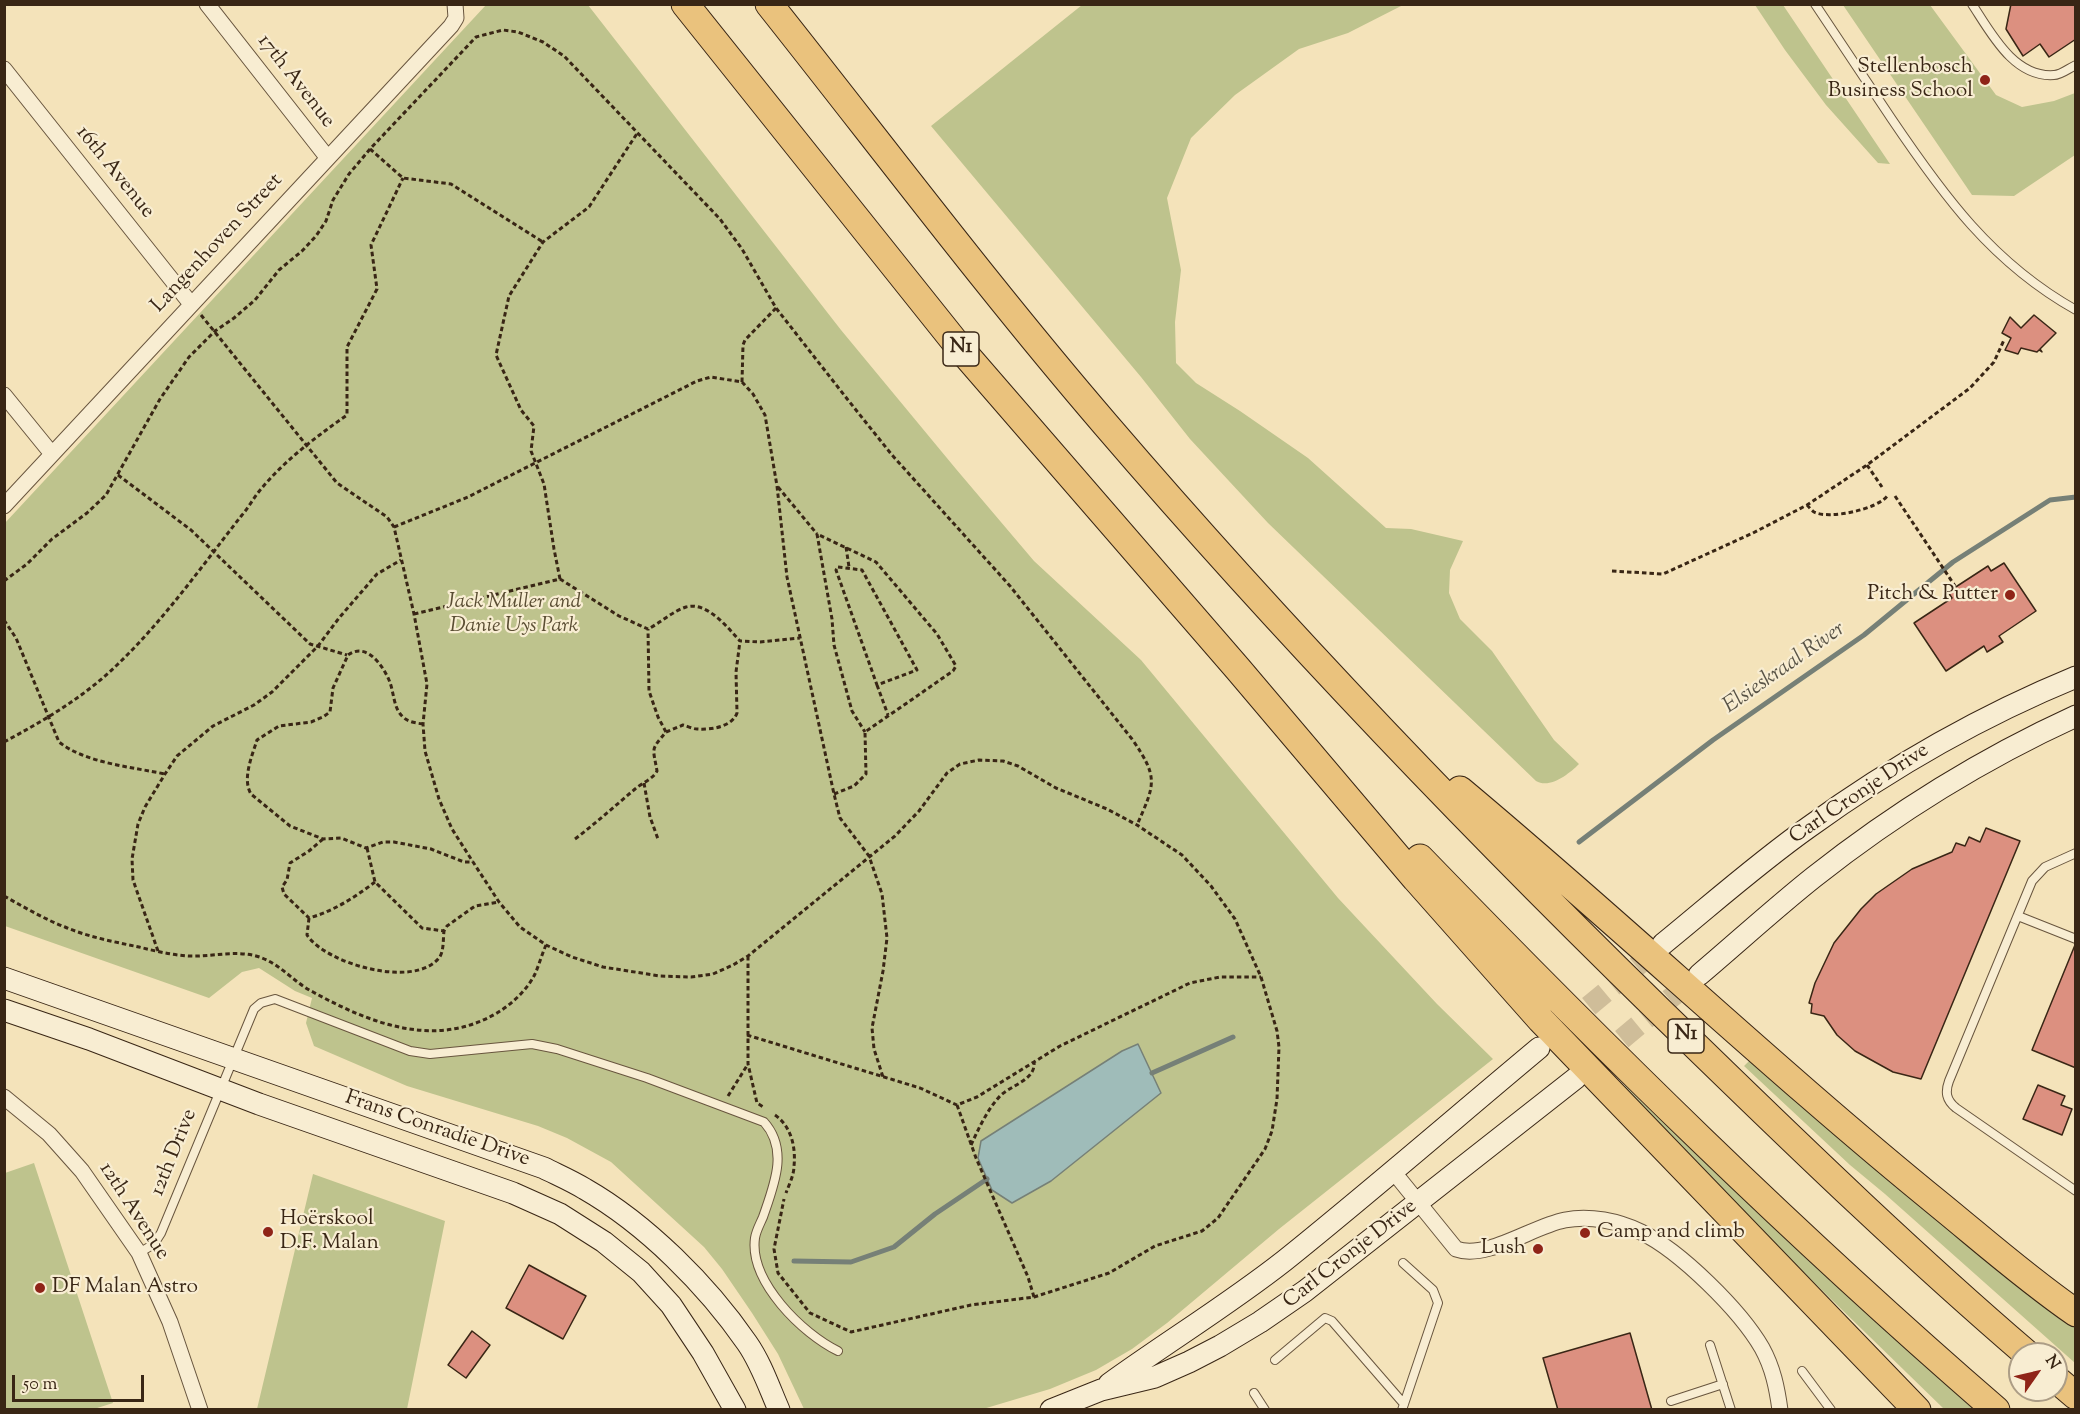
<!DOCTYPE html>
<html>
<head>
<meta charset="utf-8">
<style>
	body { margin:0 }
	#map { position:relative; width:2080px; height:1414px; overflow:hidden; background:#f4e3ba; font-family:"Sorts Mill Goudy",serif }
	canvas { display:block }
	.frame { position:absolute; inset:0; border:6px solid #392615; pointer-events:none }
	.north { position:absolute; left:2008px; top:1342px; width:60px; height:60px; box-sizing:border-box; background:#f8edd2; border:2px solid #ac9d86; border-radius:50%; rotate:56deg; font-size:16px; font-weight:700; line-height:24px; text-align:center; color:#392615 }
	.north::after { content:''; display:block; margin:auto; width:21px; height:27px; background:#8f2418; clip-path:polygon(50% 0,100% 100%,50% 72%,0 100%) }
	.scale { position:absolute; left:12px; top:1375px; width:132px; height:27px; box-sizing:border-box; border:3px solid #392615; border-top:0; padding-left:8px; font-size:18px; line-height:21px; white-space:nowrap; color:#392615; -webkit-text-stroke:4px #f8edd2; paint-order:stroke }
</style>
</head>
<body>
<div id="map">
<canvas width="2080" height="1414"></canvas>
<div class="frame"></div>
<div class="north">N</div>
<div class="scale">50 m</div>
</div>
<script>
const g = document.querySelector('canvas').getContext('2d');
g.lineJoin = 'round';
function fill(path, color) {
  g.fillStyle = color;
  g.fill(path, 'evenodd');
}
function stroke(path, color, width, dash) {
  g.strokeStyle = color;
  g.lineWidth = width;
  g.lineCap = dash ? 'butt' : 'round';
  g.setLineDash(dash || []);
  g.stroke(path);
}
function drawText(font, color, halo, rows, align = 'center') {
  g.font = font + ' "Sorts Mill Goudy",serif';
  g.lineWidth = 4.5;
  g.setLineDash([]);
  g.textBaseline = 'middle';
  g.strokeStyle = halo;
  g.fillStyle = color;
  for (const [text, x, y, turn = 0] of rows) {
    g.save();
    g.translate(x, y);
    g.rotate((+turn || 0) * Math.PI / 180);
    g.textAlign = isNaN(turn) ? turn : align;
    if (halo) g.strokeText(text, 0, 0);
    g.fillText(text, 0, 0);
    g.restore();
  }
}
fill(new Path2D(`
	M486,5h102l253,325 115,139 78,92 107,99 197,238 99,106 56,55 -214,170 -112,94 -35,26 -36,21 -46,19 -67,20h-179l-26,-55 -26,-41 -30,-44 -18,-22 -93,-85 -44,-24 -29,-12 -131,-40 -93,-40 -8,-23 6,-25 -17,-7 -36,-23 -17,4 -33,26 -204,-72 -1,-402z
	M1082,5h321l-55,28 -49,16 -64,46 -44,43 -24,60 14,72 -6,52 1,41 20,20 44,28 68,47 78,70 25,1 52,12 -13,29 -1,23 11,26 32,32 62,89 25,24c-10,10 -29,25 -43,17l-268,-258 -78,-84 -49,-62 -210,-251z
	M1755,5h28l107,159 -12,-1 -52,-58 -41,-55z
	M1843,5h87l66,90 26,12 32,-6 21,-8v62l-61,41 -42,-1z
	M1750,1060l298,247 27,20v36l-190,-169 -35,-29 -106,-99z
	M1625,1086l173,164 178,159h-32l-147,-143 -174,-178z
	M34,1163l79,240 -19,6h-89v-236z
	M313,1174l132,47 -38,188h-150z`), '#bec38d');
const water = new Path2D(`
	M1138,1044l23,49 -110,88 -39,22 -20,-13 -14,-32 3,-17 141,-90z`);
fill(water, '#9fbcb9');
stroke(water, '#768077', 1.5);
stroke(new Path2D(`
	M1579,842l134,-102 151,-105 89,-73 97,-62 26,-3
	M1152,1073l81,-36
	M794,1261l57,1 43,-15 41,-33 52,-35`), '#768077', 5);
const building = new Path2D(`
	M2011,4h65v35l-27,18 -9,-13 -17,12 -17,-27z
	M2034,315l22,18 -16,16 2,3 -3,-2 -2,2 -16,-4 -3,6 -13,-4 6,-12 -9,-5 8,-16 11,11z
	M2004,563l32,48 -37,25 4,6 -16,10 -3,-6 -38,25 -32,-48 38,-25 -4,-6 40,-26 3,5z
	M1986,828l34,13 -99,238 -28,-7 -38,-21 -18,-16 -13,-19 -13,-3 1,-9 -3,-1 6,-20 19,-40 27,-34 15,-15 36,-25 40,-17 4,-9 9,3 4,-9 11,5z
	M2075,945h1v123l-44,-18z
	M2038,1085l27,11 -4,9 11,4 -10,26 -39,-16z
	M529,1265l57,31 -23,43 -57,-31z
	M472,1331l18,14 -24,33 -18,-13z
	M1630,1333l22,77h-94l-15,-52z`);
fill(building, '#dc9080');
stroke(building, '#392615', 1.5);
stroke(new Path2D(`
	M1565,1026l95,-79
	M1598,1059l98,-82`), '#cfbd99', 21, [21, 10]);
const service = new Path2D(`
	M1815,4c25,38 51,76 76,114 52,77 101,145 185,192
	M1972,4c19,29 42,74 82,71 7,0 15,-7 22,-10
	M2076,853l-31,14 -13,14 -83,200c-4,11 -3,19 7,27l120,83
	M2018,916l58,23
	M139,1253l15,-9 7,-11 93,-224 7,-6 14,-4 135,52 20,3 102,-10 25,5 90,29 117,44c25,28 10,63 -1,95 -3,7 -7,14 -8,21 -6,44 48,96 83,113
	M1710,1345l21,65
	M1275,1360l50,-42 7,3 72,83
	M1802,1371l29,39
	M1254,1393l11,17
	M1671,1401l52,-17
	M1402,1410l36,-107 -5,-13 -30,-27`);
const minor = new Path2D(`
	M207,4l120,153
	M4,69l187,235
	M4,395l48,59
	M4,506l447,-480 5,-8 -1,-14
	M4,1097l45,37 33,37 57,82 31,69 30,88
	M1392,1170l64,79c31,11 77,-23 109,-29 25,-5 53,1 76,12 39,19 99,78 121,116 11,20 15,40 18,62`);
const secondary = new Path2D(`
	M1663,944c48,-39 95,-81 146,-117 83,-60 172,-111 267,-150
	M1699,975c39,-33 76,-67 115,-98 81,-64 168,-118 262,-161
	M4,978l540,190c14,7 28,13 41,21 61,35 122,96 162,154 14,20 22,44 32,67
	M4,1010l85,29 170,65 254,89 47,21 44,28 37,30 30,33 32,48 32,57
	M1109,1384c58,-42 119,-79 175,-123 86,-69 170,-142 255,-213
	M1051,1410l50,-20 54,-13 34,-15 31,-16 40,-24 45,-31 271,-213`);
const motorway = new Path2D(`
	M685,4l274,343 279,322 178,210 125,141 376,390
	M769,4c112,141 220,285 337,421 187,218 388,426 595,626 106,103 213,206 326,303
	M1460,790c163,136 316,282 481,416 44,36 87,74 135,107
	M1420,858c185,191 375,378 576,552
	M2056,1379l20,17`);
stroke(service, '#68553e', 10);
stroke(minor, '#68553e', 17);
stroke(secondary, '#392615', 23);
stroke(motorway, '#392615', 29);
stroke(new Path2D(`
	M370,149l33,29 48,6 92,58
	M201,315l136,168 50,34 7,10 20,87 13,70 -4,40 2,27 14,48 13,30 21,33 26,40 21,25 26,18 26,12 31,10 57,9 31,1 22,-3 20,-9 15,-9 147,-120 24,-25 28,-38 13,-9 19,-4 24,1 15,5 38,22 51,21 30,16 45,30 29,31 24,33 26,58 16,54 2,16 -2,52 -5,32 -7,18 -47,69 -16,13 -47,15 -46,27 -75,24 -63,8 -120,27 -41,-19 -32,-40 -4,-24 10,-50
	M742,382l1,-37 2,-5 31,-32
	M1867,465l15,22
	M118,475l73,55 119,114 37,11
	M778,487l39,47
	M1895,496l60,90
	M1807,505c2,2 4,5 7,7 15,8 65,-3 74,-17
	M394,527l74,-30 229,-116 14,-4 31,5 11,12 12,21 12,71 10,91 47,217 6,24 29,38 13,38 5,44 -4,33 -11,57 2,21 9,28
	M846,547l3,20
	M838,567l24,3 55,100 -40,15 -41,-115z
	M1612,571l51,3 90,-41 54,-28 60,-40 103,-77 24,-26 10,-22
	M560,579l-6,-30 -10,-65 -13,-33 3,-25 -13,-16 -25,-55 13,-59 34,-54 46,-35 49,-75
	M4,581l23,-17 25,-25 35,-26 19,-18 54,-96 29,-42 26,-26 19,-13 21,-18 24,-30 23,-19 14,-15 10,-15 7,-21 16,-26 21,-25 106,-112 27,-7 15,2 25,10 21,14 156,163 22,30 34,59 72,92 44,55 118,131 122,153c27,39 23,45 5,86
	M414,614l146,-35 59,37 29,13c12,-6 25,-18 38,-22 21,-6 42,21 54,34l20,1 40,-4
	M4,620l12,18 43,104c26,21 73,25 106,32
	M877,685l11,30
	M423,724c-7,-1 -16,-2 -21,-8 -9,-9 -8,-25 -13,-36 -7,-16 -23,-38 -41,-25l-15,33 -3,24 -7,5 -12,5 -32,4 -22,14c-5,16 -15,39 -6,54l39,32 33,13 18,-1 25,10 17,-6h11l37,7 33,13h9
	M666,732l17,-7c4,1 10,4 14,4 14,1 35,-2 40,-16l-1,-41 4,-31
	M4,742c41,-22 80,-45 113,-77 47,-45 85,-99 125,-150 7,-8 12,-18 19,-26 24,-29 55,-52 86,-74v-68l30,-58 -6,-44 32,-67
	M644,783l6,34 8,22
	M834,794l20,-8 12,-12 -1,-42 88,-61 3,-5 -19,-32 -61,-72 -59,-28 15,85 2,26 18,66 13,21
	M323,839l-14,12 -19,12 -3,17 -5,7 2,7 25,24c25,-7 46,-21 66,-36
	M575,839c21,-16 40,-33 60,-50 7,-6 18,-10 22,-18 -4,-24 -7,-20 9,-39l-8,-15 -9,-26 -1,-62
	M367,848l8,34 47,46 22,3 3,-5 28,-20 24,-4
	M4,896c20,11 40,23 61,31 23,10 50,15 74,20 16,4 33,8 50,9 22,1 45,-6 67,0 23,6 37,26 57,36 58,32 123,57 184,21 15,-9 30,-23 38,-39 4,-9 7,-20 11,-29
	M309,918l-2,17c19,29 107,54 132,23 5,-6 4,-19 5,-27
	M158,951l-25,-71 -1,-21 6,-35 7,-17 20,-33 12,-18 36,-30 41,-21 18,-13 46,-46 21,-28 38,-44 24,-14
	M748,956v108l9,39 8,5
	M747,1035l173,53 37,17 20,-8 83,-51 130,-63 30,-6h41
	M728,1096l20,-32
	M957,1105l19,53 52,119 6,20
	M775,1115c16,11 21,32 19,51 0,9 -5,19 -8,27
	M971,1145c8,-17 16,-35 29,-49 11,-11 36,-16 34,-34`), '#392615', 3, [4.5, 3]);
stroke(service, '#f8edd2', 8);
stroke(minor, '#f8edd2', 15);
stroke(secondary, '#f8edd2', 21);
stroke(motorway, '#eac27d', 27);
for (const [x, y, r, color] of [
	[1985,80,6,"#8f2418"],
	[2010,595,6,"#8f2418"],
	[268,1232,6,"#8f2418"],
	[1585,1233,6,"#8f2418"],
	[1538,1249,6,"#8f2418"],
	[40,1288,6,"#8f2418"]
]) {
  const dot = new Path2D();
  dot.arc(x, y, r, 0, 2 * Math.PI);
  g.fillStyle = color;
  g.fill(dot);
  stroke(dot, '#f8edd2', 2);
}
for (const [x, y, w] of [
	[961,349,36],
	[1686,1036,36]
]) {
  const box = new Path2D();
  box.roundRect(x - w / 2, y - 17, w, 34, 4.5);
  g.fillStyle = '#f8edd2';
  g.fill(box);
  stroke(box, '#392615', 1.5);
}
drawText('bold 20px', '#392615', null, [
	["N1",961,349],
	["N1",1686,1036]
]);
drawText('21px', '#392615', '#f8edd2', [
	["Stellenbosch",1973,68],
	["Business School",1973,92],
	["Pitch & Putter",1998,595],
	["Hoërskool",280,1220,"left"],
	["D.F. Malan",280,1244,"left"],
	["Camp and climb",1597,1233,"left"],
	["Lush",1526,1249],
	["DF Malan Astro",52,1288,"left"]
], 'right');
drawText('21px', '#392615', '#f8edd2', [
	["17th Avenue",295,82,52],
	["16th Avenue",114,173,51],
	["Langenhoven Street",218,244,-47],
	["Carl Cronje Drive",1860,795,-34],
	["Frans Conradie Drive",437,1130,19],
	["12th Drive",175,1153,-68],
	["12th Avenue",133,1212,57],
	["Carl Cronje Drive",1351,1255,-38]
]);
drawText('italic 21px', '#5a4d33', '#f8edd2', [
	["Jack Muller and",514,603],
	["Danie Uys Park",514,627]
]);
drawText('italic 22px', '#585346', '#f8edd2', [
	["Elsieskraal River",1785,669,-35]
]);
</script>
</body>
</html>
